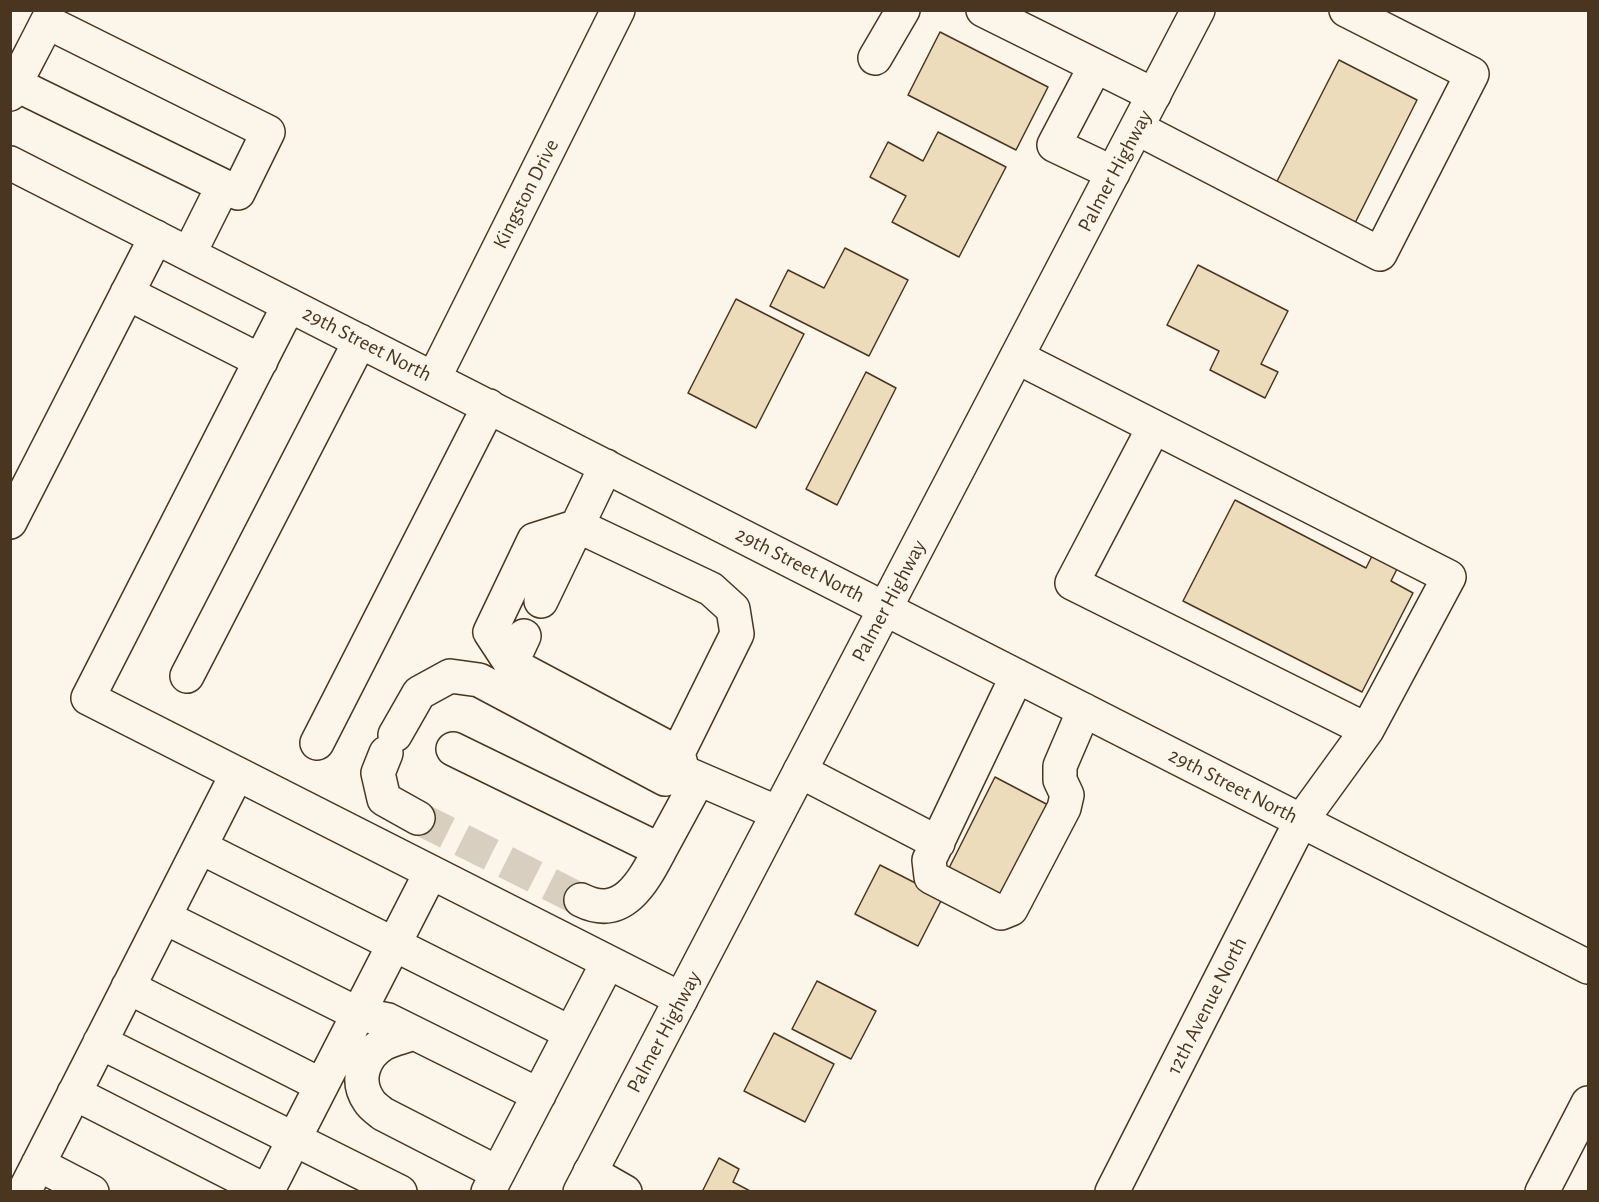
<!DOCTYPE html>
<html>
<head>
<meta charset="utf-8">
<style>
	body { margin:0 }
	#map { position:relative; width:1599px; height:1202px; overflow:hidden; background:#fbf6e9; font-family:"Alegreya Sans",sans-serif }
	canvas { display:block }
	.frame { position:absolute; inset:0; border:12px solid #4a3520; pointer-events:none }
</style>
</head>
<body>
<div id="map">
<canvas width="1599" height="1202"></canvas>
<div class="frame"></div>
</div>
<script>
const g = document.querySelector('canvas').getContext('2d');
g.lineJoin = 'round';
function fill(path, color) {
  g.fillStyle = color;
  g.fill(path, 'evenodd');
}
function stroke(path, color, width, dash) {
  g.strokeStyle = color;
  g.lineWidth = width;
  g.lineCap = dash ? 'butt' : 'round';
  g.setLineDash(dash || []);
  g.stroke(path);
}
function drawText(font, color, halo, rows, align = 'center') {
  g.font = font + ' "Alegreya Sans",sans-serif';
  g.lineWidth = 4.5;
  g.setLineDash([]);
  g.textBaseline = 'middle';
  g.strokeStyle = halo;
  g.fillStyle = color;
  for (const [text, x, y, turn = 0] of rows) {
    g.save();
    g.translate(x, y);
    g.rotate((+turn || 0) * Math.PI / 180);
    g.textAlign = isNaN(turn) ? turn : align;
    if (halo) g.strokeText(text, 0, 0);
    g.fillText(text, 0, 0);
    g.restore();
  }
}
const building = new Path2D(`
	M940,32l108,55 -32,63 -108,-55z
	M1339,60l78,40 -67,133 -79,-40z
	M938,132l68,35 -47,90 -67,-35 14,-26 -36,-19 18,-35 35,19z
	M845,248l63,32 -39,76 -99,-50 18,-36 36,18z
	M1198,265l90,46 -27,53 17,8 -13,26 -55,-28 9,-19 -52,-26z
	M736,299l68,35 -48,94 -68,-35z
	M866,372l30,16 -59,117 -31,-16z
	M1235,500l131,68 9,-18 25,13 -9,18 22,12 -51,99 -179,-91z
	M995,777l57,30 -49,96 -57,-29z
	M880,865l63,32 -25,49 -63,-32z
	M817,981l59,30 -25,48 -59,-30z
	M774,1033l60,31 -29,58 -61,-31z
	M719,1158l20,11 -6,13 19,10h-50z`);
fill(building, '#ecdcbc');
stroke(building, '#4a3520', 1.5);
stroke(new Path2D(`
	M418,818l163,82`), '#d8cfc1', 33, [33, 16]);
const minor = new Path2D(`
	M983,10l171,85
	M875,58l28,-48
	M1095,67l-41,78 59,28
	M10,94c12,-24 25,-48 37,-72l221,110 -30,61 -223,-109
	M1137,128l243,126 92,-180 -126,-64
	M10,163l1578,804
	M189,254l34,-68
	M127,293l134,68
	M289,305l-201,393 593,301
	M1017,357l432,220 -82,153 -295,-147 82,-156
	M434,378l184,-368
	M10,522l146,-285
	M541,601l65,-135
	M524,636l-13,28 167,89
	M511,664l-21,-32 44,-92 44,-14 133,63 22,20 4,25 -59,119 5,19 95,41
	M187,676l173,-335
	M1017,676l-88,184 2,17 70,36 10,-4 53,-101 3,-13 -7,-15v-14l24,-56
	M395,735l24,-42 31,-17 29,4 186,99 18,-7
	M317,743l172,-337
	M453,749l207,101 38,-70
	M386,753l-8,20 6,26 34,19
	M800,771l138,72
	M200,847l371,186
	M581,900c42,21 62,-18 79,-50
	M164,917l194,97 30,6 151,75
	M128,987l193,98
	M414,1033c-10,4 -22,6 -31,11 -20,12 -28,37 -14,57 3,5 9,9 14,13l115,59
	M100,1042l300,150
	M74,1093l194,99
	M38,1164l54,28
	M590,1172l35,20
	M24,1192l213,-418
	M267,1192l164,-320
	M488,1192l120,-230
	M1112,1192l189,-371 66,-91
	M1542,1192l46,-89`);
const major = new Path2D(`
	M580,1192l618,-1182`);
stroke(minor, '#4a3520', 36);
stroke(major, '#4a3520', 36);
stroke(minor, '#fbf6e9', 33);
stroke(major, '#fbf6e9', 33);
drawText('21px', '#4a3520', '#fbf6e9', [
	["Palmer Highway",1115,171,-62],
	["Kingston Drive",526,194,-63],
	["29th Street North",367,344,27],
	["29th Street North",800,565,27],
	["Palmer Highway",889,601,-62],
	["29th Street North",1233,786,27],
	["12th Avenue North",1207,1006,-63],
	["Palmer Highway",664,1032,-62]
]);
</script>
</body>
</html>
